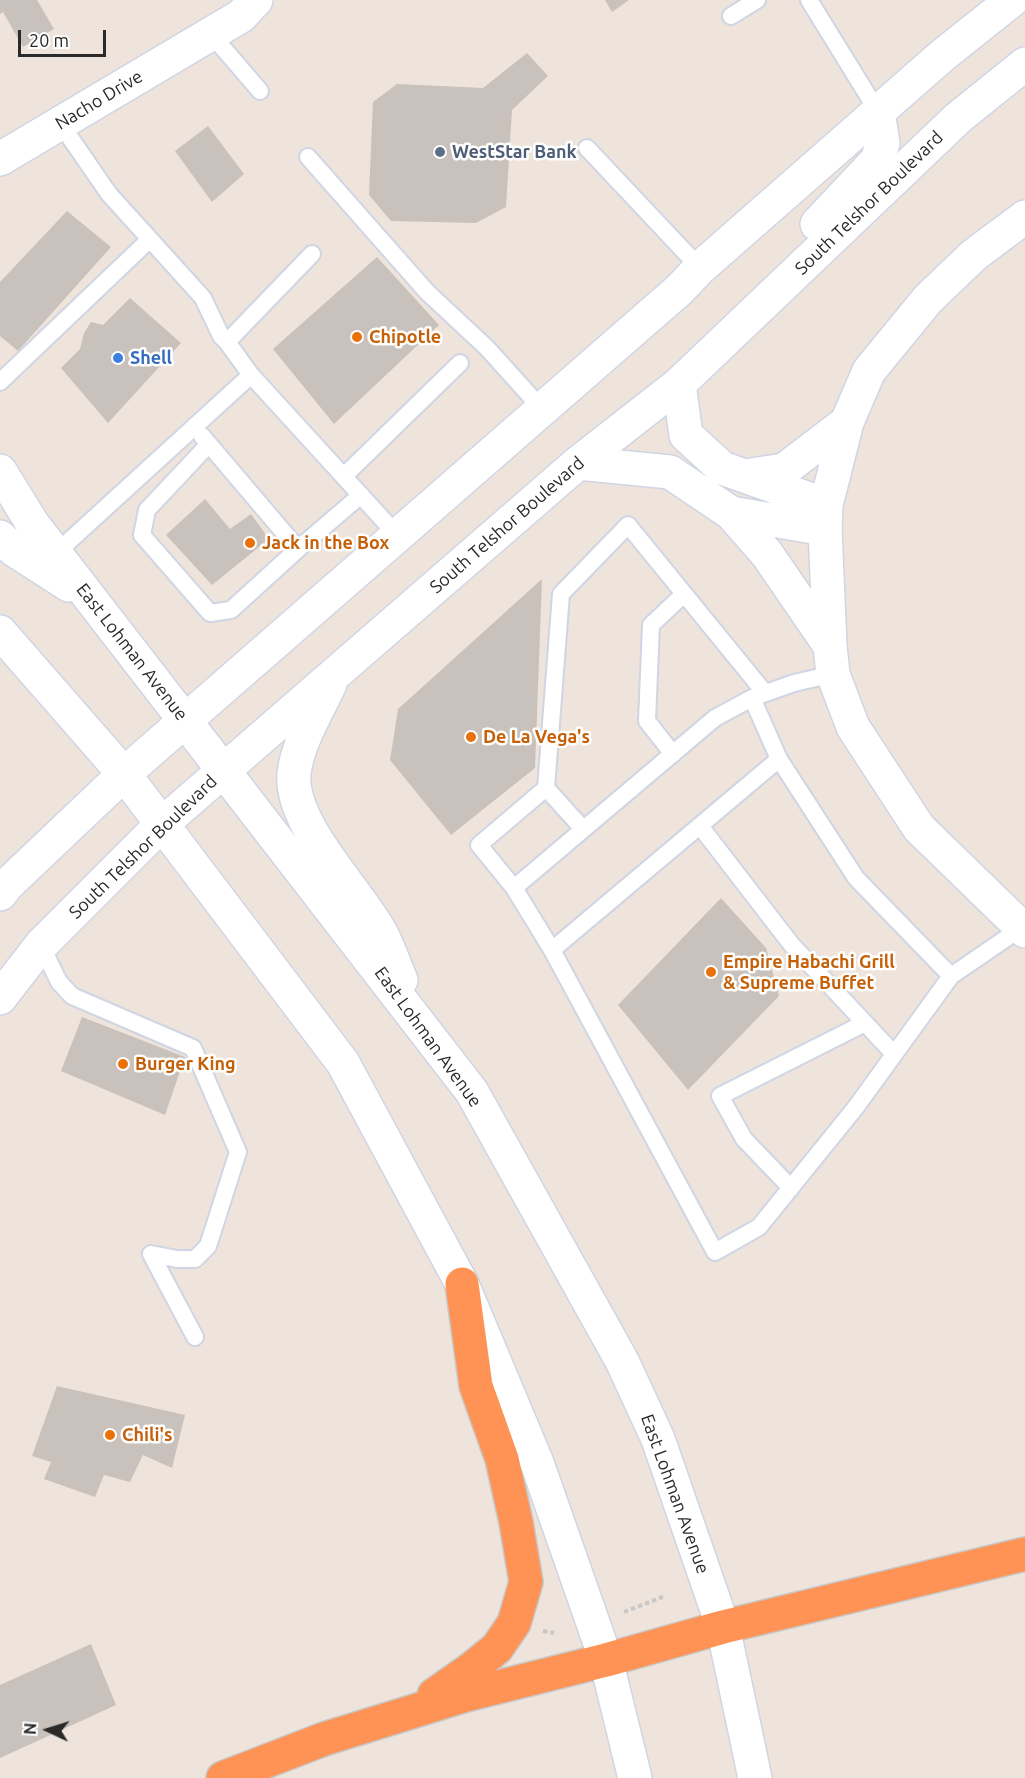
<!DOCTYPE html>
<html>
<head>
<meta charset="utf-8">
<style>
	body { margin:0 }
	#map { position:relative; width:1025px; height:1778px; overflow:hidden; background:#eee4db; font-family:Ubuntu,sans-serif }
	canvas { display:block }
	.north { position:absolute; left:18px; top:1700px; width:60px; height:60px; -webkit-text-stroke:4px #fff; paint-order:stroke; rotate:274deg; font-size:16px; font-weight:700; line-height:24px; text-align:center; color:#2a2a2a }
	.north::after { content:''; display:block; margin:auto; width:21px; height:27px; background:#2a2a2a; clip-path:polygon(50% 0,100% 100%,50% 72%,0 100%) }
	.scale { position:absolute; left:18px; top:30px; width:88px; height:27px; box-sizing:border-box; border:3px solid #2a2a2a; border-top:0; padding-left:8px; font-size:18px; line-height:21px; white-space:nowrap; color:#2a2a2a; -webkit-text-stroke:4px #fff; paint-order:stroke }
</style>
</head>
<body>
<div id="map">
<canvas width="1025" height="1778"></canvas>
<div class="north">N</div>
<div class="scale">20 m</div>
</div>
<script>
const g = document.querySelector('canvas').getContext('2d');
g.lineJoin = 'round';
function fill(path, color) {
  g.fillStyle = color;
  g.fill(path, 'evenodd');
}
function stroke(path, color, width, dash) {
  g.strokeStyle = color;
  g.lineWidth = width;
  g.lineCap = dash ? 'butt' : 'round';
  g.setLineDash(dash || []);
  g.stroke(path);
}
function drawText(font, color, halo, rows, align = 'center') {
  g.font = font + ' Ubuntu,sans-serif';
  g.lineWidth = 5;
  g.setLineDash([]);
  g.textBaseline = 'middle';
  g.strokeStyle = halo;
  g.fillStyle = color;
  for (const [text, x, y, turn = 0] of rows) {
    g.save();
    g.translate(x, y);
    g.rotate((+turn || 0) * Math.PI / 180);
    g.textAlign = isNaN(turn) ? turn : align;
    if (halo) g.strokeText(text, 0, 0);
    g.fillText(text, 0, 0);
    g.restore();
  }
}
fill(new Path2D(`
	M0,0h37l17,29 -31,18 -20,-35 -3,2z
	M605,0h24l-17,12z
	M527,53l21,23 -36,34 -6,97 -30,16 -85,-2 -22,-26 4,-93 24,-18 86,4z
	M208,126l36,48 -32,28 -37,-51z
	M67,211l44,36 -93,104 -18,-15v-54z
	M377,257l62,68 -105,99 -61,-75z
	M130,298l51,45 -73,80 -47,-55 19,-19 4,-16 7,-11 12,3z
	M205,499l25,30 21,-15 18,25 -57,46 -46,-50z
	M542,579l-7,189 -84,67 -61,-75 8,-51z
	M721,898l45,50 13,48 -91,94 -70,-85z
	M82,1017l103,40 -20,58 -104,-44z
	M57,1386l128,29 -13,53 -29,-13 -13,27 -26,-7 -9,22 -51,-18 7,-17 -19,-6z
	M91,1644l25,61 -116,53v-73z`), '#c9c1bb');
const lane = new Path2D(`
	M809,0l69,112
	M731,16l26,-16
	M211,34l49,57
	M60,123l49,71 94,104 18,38 6,6
	M587,148l113,120
	M308,157l119,135 60,56 55,61
	M312,254l-85,88 24,33 146,160
	M0,382l149,-142
	M202,436l96,113 63,-54
	M209,444l-62,66 -5,25 68,78 21,-3 67,-61
	M344,476l116,-113
	M56,553l195,-178
	M752,698l27,61 77,119 95,98 -95,131 -97,120 -44,25 -163,-302 -38,-62 201,-170 37,-20 42,-15 39,-9
	M673,754l-26,-33 4,-96 33,-31
	M546,788l37,41
	M700,826l91,118 103,110
	M514,888l-35,-43 67,-57 15,-194 67,-69 137,168
	M41,945l18,37 13,14 121,52 45,104 -30,94 -13,13h-18l-26,-5
	M552,950l227,-191
	M951,976l70,-48
	M791,1188l-47,-49 -24,-43 145,-73
	M151,1254l44,83`);
const street = new Path2D(`
	M0,159l241,-143 15,-16
	M1025,217l-51,38 -46,44 -59,72 -22,51 -21,83 -1,24 5,117 3,28 20,53 66,101 106,103`);
const secondary = new Path2D(`
	M817,224l60,-64 6,-17 -5,-31
	M679,384l7,51 36,33 104,37
	M578,463l92,9 61,41 36,41 63,92
	M0,471l32,52 440,569 150,269 36,78 65,188 32,151
	M745,476l39,-6 63,-48
	M731,513l94,16
	M0,537l13,12 56,36
	M0,632l124,142 219,289 119,221 75,179 69,197 29,118
	M330,684c-13,28 -32,58 -36,89 -5,51 64,117 87,160 8,15 13,31 20,47
	M0,894l7,-9 117,-111 555,-484 21,-22 243,-213 69,-55
	M0,998l41,-53 121,-121 416,-361 101,-79 279,-266 67,-54`);
const highway = new Path2D(`
	M434,1695l37,-26 26,-21 17,-25 12,-41 -10,-60 -14,-63 -26,-73 -14,-102
	M223,1778l101,-39 142,-44 140,-35 117,-33 302,-73`);
stroke(lane, '#d0d5e4', 20);
stroke(street, '#d0d5e4', 36);
stroke(secondary, '#d0d5e4', 36);
stroke(highway, '#c8c8c8', 36);
stroke(new Path2D(`
	M624,1612l41,-16
	M543,1631l11,2`), '#c8c8c8', 4, [4.5, 3]);
stroke(lane, '#fff', 16);
stroke(street, '#fff', 33);
stroke(secondary, '#fff', 33);
stroke(highway, '#ff9355', 33);
for (const [x, y, r, color] of [
	[440,152,6,"#5c6f8a"],
	[357,337,6,"#e8710a"],
	[118,358,6,"#3f7fe0"],
	[250,543,6,"#e8710a"],
	[471,737,6,"#e8710a"],
	[711,972,6,"#e8710a"],
	[123,1064,6,"#e8710a"],
	[110,1435,6,"#e8710a"]
]) {
  const dot = new Path2D();
  dot.arc(x, y, r, 0, 2 * Math.PI);
  g.fillStyle = color;
  g.fill(dot);
  stroke(dot, '#fff', 2);
}
drawText('18px', '#2a2a2a', '#fff', [
	["Nacho Drive",99,100,-31],
	["South Telshor Boulevard",869,203,-44],
	["South Telshor Boulevard",507,525,-41],
	["East Lohman Avenue",132,652,52],
	["South Telshor Boulevard",143,847,-44],
	["East Lohman Avenue",428,1037,54],
	["East Lohman Avenue",675,1494,70]
]);
drawText('bold 18px', '#4e5e75', '#fff', [
	["WestStar Bank",452,152]
], 'left');
drawText('bold 18px', '#c56008', '#fff', [
	["Chipotle",369,337],
	["Jack in the Box",262,543],
	["De La Vega's",483,737],
	["Empire Habachi Grill",723,962],
	["& Supreme Buffet",723,983],
	["Burger King",135,1064],
	["Chili's",122,1435]
], 'left');
drawText('bold 18px', '#366cbe', '#fff', [
	["Shell",130,358]
], 'left');
</script>
</body>
</html>
